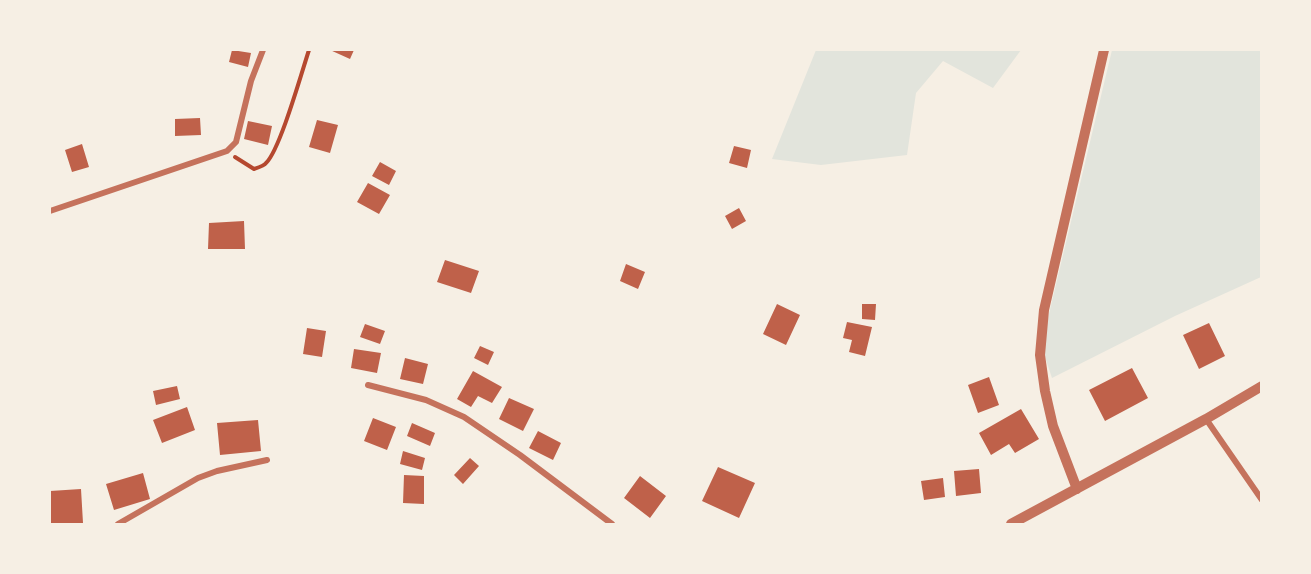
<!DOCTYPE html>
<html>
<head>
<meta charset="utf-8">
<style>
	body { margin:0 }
	#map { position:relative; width:1311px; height:574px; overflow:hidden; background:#f6efe4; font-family:"Alegreya Sans",sans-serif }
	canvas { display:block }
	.frame { position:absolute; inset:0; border:51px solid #f6efe4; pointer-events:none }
</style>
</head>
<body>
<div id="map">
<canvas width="1311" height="574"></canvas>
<div class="frame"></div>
</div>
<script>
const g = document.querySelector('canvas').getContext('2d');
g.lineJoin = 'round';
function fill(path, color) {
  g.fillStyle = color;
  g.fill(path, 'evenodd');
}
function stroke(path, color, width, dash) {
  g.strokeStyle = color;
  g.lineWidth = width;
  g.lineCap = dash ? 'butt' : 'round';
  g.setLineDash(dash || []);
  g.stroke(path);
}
fill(new Path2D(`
	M816,50h205l-28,38 -50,-27 -27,32 -9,62 -86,10 -49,-6z
	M1112,50h149v227l-86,39 -123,62 -9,-27 4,-29z`), '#e2e4dc');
fill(new Path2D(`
	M232,50l19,3 -3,14 -19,-5z
	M330,50h24l-4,9z
	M200,118l1,17 -26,1v-17z
	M317,120l21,5 -8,28 -21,-6z
	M248,121l24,5 -4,19 -24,-6z
	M82,144l7,23 -17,5 -7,-22z
	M734,146l17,4 -4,18 -18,-5z
	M380,162l16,9 -7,14 -17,-9z
	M368,183l22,12 -11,19 -22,-12z
	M739,208l7,13 -14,8 -7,-13z
	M244,221l1,28h-37l1,-26z
	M445,260l34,11 -8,22 -34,-11z
	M626,264l19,8 -7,17 -18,-8z
	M777,304l23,11 -14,30 -23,-11z
	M862,304h14l-1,16 -13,-1z
	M847,322l25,5 -7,29 -16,-4 3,-12 -9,-2z
	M1209,323l16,33 -26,13 -16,-34z
	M365,324l20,7 -5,13 -20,-7z
	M307,328l19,3 -4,26 -19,-3z
	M480,346l14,6 -6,13 -14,-7z
	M354,349l27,4 -4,20 -26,-5z
	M405,358l23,6 -5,20 -23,-5z
	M1132,368l16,30 -43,23 -16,-31z
	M473,371l29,16 -10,16 -14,-7 -7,11 -14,-8z
	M989,377l10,28 -21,8 -10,-28z
	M177,386l3,13 -24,6 -3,-14z
	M509,398l25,11 -11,22 -24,-12z
	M187,407l8,23 -33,13 -9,-23z
	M1021,409l18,30 -24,14 -6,-9 -18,11 -12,-22z
	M373,418l23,9 -9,23 -23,-9z
	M258,420l3,31 -41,4 -3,-32z
	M412,423l23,10 -5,13 -23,-10z
	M538,431l23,12 -8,17 -24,-12z
	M403,451l22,7 -3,12 -22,-6z
	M470,458l9,8 -16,18 -9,-9z
	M718,467l37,16 -16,35 -37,-17z
	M979,469l2,24 -25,3 -2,-25z
	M143,473l7,26 -36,11 -8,-26z
	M404,475l20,1v28l-21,-1z
	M640,476l26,20 -16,22 -26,-20z
	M943,478l2,19 -21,3 -3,-19z
	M81,489l2,34 -33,1v-33z`), '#bf614a');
stroke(new Path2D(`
	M235,157l19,12c3,-1 10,-3 12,-6 14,-13 36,-92 43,-113`), '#b5482f', 4);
stroke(new Path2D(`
	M50,211l177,-60 9,-9 15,-61 12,-31
	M368,385l58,15 38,17 56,38 92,69
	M1206,419l56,81
	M118,524l80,-46 19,-7 50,-11`), '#c5725c', 6);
stroke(new Path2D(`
	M1077,489l-24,-63 -8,-35 -5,-36 4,-45 60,-260
	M1011,524l195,-105 56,-33`), '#c5725c', 10);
</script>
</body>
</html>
